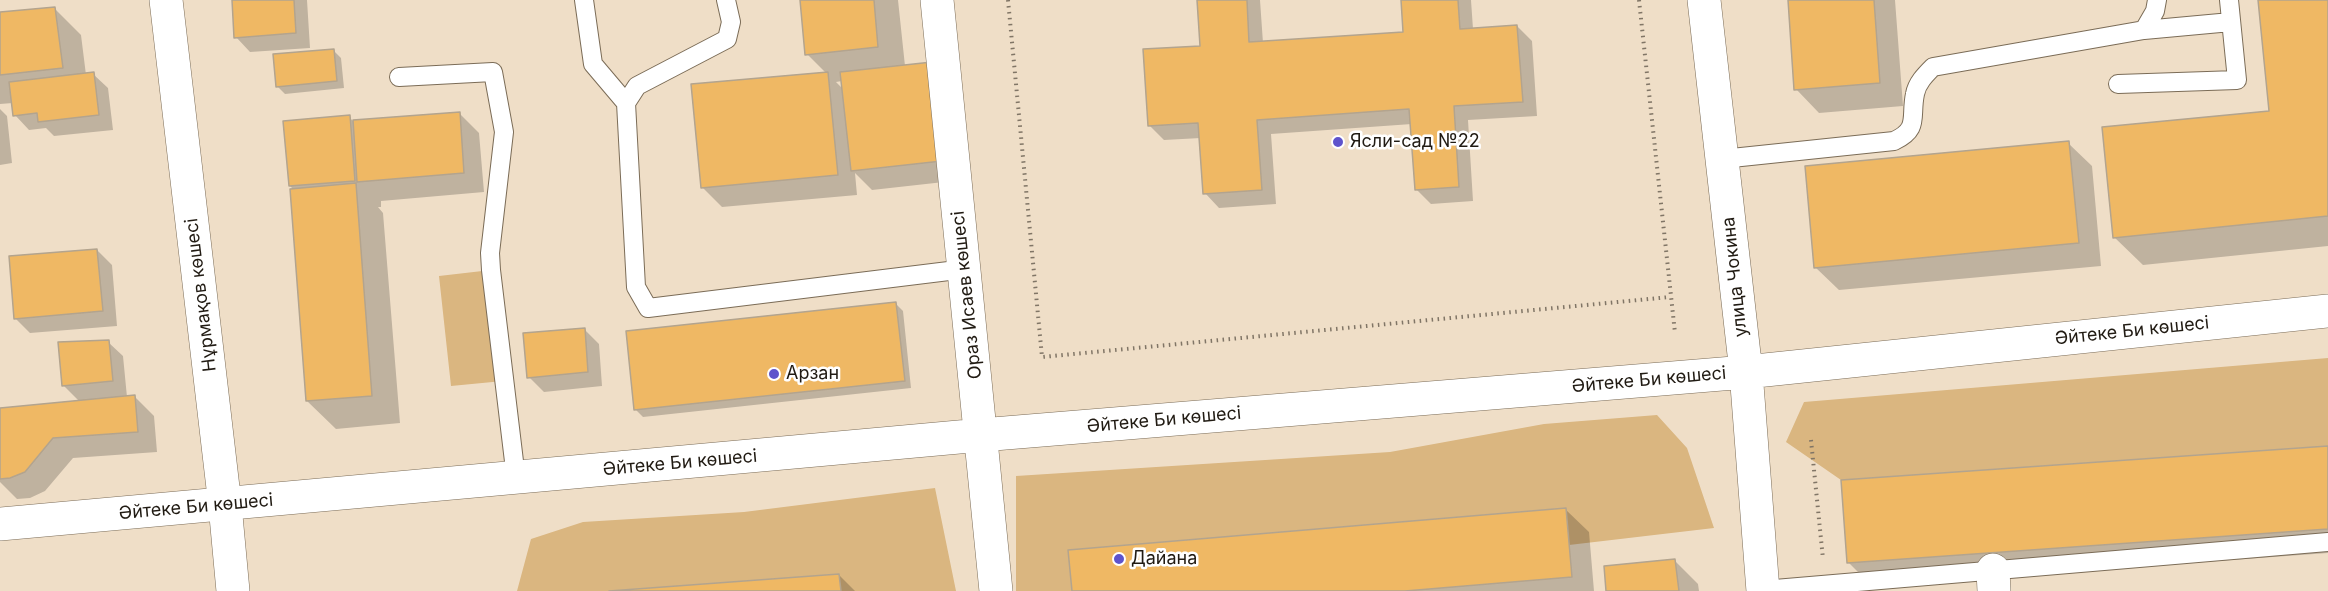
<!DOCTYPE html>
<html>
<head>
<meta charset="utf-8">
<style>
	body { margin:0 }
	canvas { display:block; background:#efdec7 }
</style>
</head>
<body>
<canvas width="2328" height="591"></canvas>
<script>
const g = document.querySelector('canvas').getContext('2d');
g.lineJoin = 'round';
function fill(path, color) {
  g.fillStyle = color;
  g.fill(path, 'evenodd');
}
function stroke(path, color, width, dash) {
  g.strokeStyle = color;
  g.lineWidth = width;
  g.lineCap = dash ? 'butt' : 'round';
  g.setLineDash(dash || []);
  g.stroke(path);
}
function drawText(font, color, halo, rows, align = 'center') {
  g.font = font + ' Inter,sans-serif';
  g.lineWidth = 5;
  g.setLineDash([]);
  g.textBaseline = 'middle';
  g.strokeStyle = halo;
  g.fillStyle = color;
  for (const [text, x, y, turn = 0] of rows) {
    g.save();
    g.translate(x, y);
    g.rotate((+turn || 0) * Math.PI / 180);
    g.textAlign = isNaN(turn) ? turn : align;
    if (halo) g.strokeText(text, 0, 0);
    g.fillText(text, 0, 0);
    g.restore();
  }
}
fill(new Path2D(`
	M491,270l12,111 -52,5 -12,-110z
	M2328,358v88l-487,34 -55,-38 18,-40z
	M1657,415l30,33 27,80 -145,17 -4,-37 -496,42 3,41h-56v-115l374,-24 154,-28z
	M935,488l21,103h-115l-2,-17 -230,17h-92l14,-52 52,-17 161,-10z`), '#dab680');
fill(new Path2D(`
	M233,0h74l3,48 -60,4 -14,-15z
	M801,0h97l7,66 57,114 -90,10 -17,-17 2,22 -135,12 -20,-20 125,-113 -20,-20zM842,81l1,8 -7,-7z
	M1198,0h62l3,43 142,-9 -2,-34h68l2,29 44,-3 15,15 5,75 -69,4 5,81 -42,3 -15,-15 -4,-65 -141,10 5,70 -57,4 -14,-15 -4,-55 -37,2 -14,-14 51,-79z
	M1789,0h106l8,106 -84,7 -23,-24z
	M2260,0h68v246l-185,19 -29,-28 157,-125z
	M54,8l27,27 5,40 7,-1 15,14 5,42 -59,6 -8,-8 -17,2 -14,-15 -2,-12 -13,1v-90z
	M334,51l7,7 3,30 -59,6 -8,-8z
	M0,109l7,7 5,47 -12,2z
	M459,113l20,20 5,59 -103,9v6h-3l5,6 17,210 -64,6 -29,-28 -13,-211 -4,-4 59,-69 5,5z
	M2068,143l24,23 9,100 -262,24 -24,-23z
	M97,250l15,15 5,61 -87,7 -15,-15z
	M895,303l8,8 8,77 -268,29 -8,-8z
	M584,329l15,15 3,42 -58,6 -15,-15z
	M108,342l15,14 4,41 7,-1 20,20 3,36 -84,6 -28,33 -15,7 -13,1 -17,-17v-72l80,-8 -17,-17z
	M2328,447v106l-456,33 -24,-24z
	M1565,509l24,23 5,59h-521z
	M1675,561l23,23 1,7h-91z
	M839,575l16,16h-226z`), '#0003');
const building = new Path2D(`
	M232,0h62l2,33 -62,5z
	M800,0h74l4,47 -73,8z
	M1197,0h50l2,42 154,-10 -2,-32h57l2,29 57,-4 6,77 -69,4 5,81 -44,3 -6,-81 -152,11 5,70 -59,4 -5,-71 -50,3 -5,-77 57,-3z
	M1788,0h86l6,83 -86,7z
	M2258,0h70v216l-215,22 -11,-111 167,-16z
	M55,7l8,61 -63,7v-63z
	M334,49l3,32 -61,6 -3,-33z
	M932,62l10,99 -91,10 -11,-99z
	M94,72l5,43 -61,7 -1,-9 -24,3 -4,-34z
	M828,72l10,103 -137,13 -10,-104z
	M460,112l4,61 -107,9 -4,-62z
	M350,115l5,66 -66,5 -6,-65z
	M2069,141l10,102 -265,25 -9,-102z
	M356,183l16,213 -66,5 -16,-212z
	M97,249l6,62 -89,8 -5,-63z
	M896,302l9,79 -271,29 -8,-79z
	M585,328l3,44 -61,6 -4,-45z
	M109,340l4,41 -51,5 -4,-44z
	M135,395l3,37 -85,6 -28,34 -15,6 -10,1v-71z
	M2328,446v83l-481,34 -6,-83z
	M1566,508l6,69 -167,14h-333l-4,-41z
	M1675,559l4,32h-73l-2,-25z
	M839,574l2,17h-232z`);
fill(building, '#efb864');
stroke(building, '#b3a48e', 1.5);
const service = new Path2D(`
	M584,0l9,64 33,39
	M726,0l5,22 -4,17 -90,47 -11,17 10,184 12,21 317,-39
	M2144,30l87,-8
	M399,77l94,-5 11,60 -14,121 1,17 25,208
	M2118,84l119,-4 -8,-80
	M1722,159l172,-18c26,-12 16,-24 21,-47 2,-11 10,-19 18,-27l211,-37 11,-19 2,-11
	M1763,590l565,-48`);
const minor = new Path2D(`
	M937,0l59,591
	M1704,0l42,372 17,219
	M0,524l981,-89 765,-63 582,-61
	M1993,570l1,21`);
const tertiary = new Path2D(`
	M166,0l59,505 8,86`);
stroke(service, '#7b6c57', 20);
stroke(minor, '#7b6c57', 34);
stroke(tertiary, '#7b6c57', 34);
stroke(new Path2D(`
	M1008,0l34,357 628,-60
	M1639,0l36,333
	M1811,440l12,119`), '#807566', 4, [1.5, 4.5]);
stroke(service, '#fff', 18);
stroke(minor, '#fff', 33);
stroke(tertiary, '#fff', 33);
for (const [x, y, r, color] of [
	[1338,142,6,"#5e53cc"],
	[774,374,6,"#5e53cc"],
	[1119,559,6,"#5e53cc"]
]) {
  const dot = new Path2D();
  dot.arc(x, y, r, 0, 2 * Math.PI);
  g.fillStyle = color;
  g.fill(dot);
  stroke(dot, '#fff', 2);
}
drawText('18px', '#211b13', '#fff', [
	["Ясли-сад №22",1350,142],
	["Арзан",786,374],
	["Дайана",1131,559]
], 'left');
drawText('18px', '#211b13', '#fff', [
	["улица Чокина",1735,277,-96],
	["Нұрмақов көшесі",201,295,-97],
	["Ораз Исаев көшесі",967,295,-96],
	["Әйтеке Би көшесі",2132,331,-6],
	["Әйтеке Би көшесі",1649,380,-5],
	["Әйтеке Би көшесі",1164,420,-5],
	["Әйтеке Би көшесі",680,463,-5],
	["Әйтеке Би көшесі",196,507,-5]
]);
</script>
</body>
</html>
